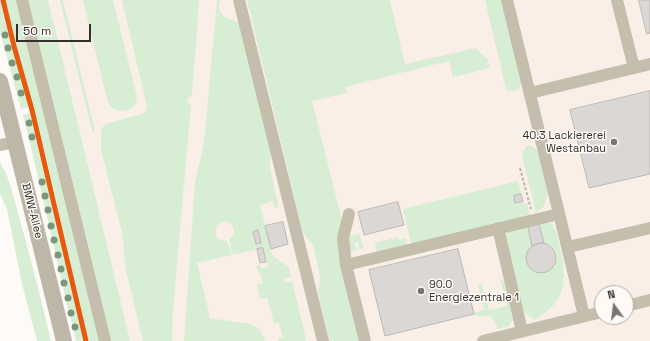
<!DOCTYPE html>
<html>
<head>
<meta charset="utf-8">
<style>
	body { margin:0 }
	#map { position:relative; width:650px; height:341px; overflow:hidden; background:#fdfaf8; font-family:"Space Grotesk",sans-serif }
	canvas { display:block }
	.north { position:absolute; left:594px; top:285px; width:40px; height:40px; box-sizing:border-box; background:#fffaf6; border:1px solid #ada9a6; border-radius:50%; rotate:346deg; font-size:11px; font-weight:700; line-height:16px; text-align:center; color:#322f2d }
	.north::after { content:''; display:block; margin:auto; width:14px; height:18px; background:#797674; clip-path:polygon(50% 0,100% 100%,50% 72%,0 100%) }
	.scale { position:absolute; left:16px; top:24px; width:75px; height:18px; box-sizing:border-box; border:2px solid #322f2d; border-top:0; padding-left:5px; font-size:12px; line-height:14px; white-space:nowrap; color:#322f2d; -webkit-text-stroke:3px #fffaf6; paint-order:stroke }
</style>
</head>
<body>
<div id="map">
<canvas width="650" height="341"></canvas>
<div class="north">N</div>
<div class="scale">50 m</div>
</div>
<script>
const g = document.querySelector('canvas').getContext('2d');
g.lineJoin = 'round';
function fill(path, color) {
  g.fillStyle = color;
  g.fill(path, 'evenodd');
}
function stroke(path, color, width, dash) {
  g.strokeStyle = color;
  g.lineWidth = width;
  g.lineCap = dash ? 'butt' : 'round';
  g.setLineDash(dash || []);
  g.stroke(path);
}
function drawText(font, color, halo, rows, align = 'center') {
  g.font = font + ' "Space Grotesk",sans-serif';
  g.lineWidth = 3;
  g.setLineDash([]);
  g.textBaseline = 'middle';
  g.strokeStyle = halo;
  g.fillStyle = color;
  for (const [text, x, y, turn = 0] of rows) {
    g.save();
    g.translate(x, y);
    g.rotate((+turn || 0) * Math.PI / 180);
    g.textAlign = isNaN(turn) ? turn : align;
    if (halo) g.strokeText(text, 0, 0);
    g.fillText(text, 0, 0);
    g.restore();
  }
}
fill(new Path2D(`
	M19,0h631v341h-548zM602,293h24v24h-24z`), '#faefe7');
fill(new Path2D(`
	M0,0h1l28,107 -8,2 -21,-77z
	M5,0h43l82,341h-42l-18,-73 -16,-79z
	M60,0h3l32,131h-3z
	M83,0h30l24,97 -1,7c-8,9 -22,10 -28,-1z
	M122,0h77l-7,96 -4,2 -1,5 4,1 -18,207 -1,30h-29l-17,-70 -4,-39 -21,-82v-20l4,-6 37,-10 3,-2 2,-5z
	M217,0h3c-4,18 8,17 20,23l31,126 -1,18 8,37 -1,4h-2l-2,-7 -13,4 12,50 17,12 2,10 -7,2 1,4 7,-2 14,58 -1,2h-27v-3l5,-1 -4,-14h-5l-7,-25 -7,1 -3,-14 6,-2 -3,-10 -2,-1 -1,-6 2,-1 3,4 6,-3 -5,-18 -30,7 -4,-15c8,-6 6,-16 -4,-19l-8,4 -2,8c2,6 6,8 12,8l5,14 -35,8 12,51v4l42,6 9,6 5,11h-81l11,-159 9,-39z
	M247,0h143l15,64 71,-16 12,12 2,8 -37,9 -4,-16 -104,26 2,6 -35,8 30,120 18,120h-30l-12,-48 2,-16 -7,-32 -10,-12z
	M485,0h17l20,84 -4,6 -9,1 -3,-2z
	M30,113l54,228h-8c-19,-75 -34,-151 -53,-226z
	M528,145l4,1 7,6 9,40 -4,14 -8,7 -14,-58 3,-7z
	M0,162c10,16 14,36 19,55 12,41 22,82 32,124h-14l-15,-57 -15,-75 -7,-15z
	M518,181l6,23 3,-1 3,13 -118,28 -1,-1 -8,-34z
	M548,223l6,1 -2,2 4,5c9,38 19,65 -21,89l-8,-5 -5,-7 -17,-73 4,-4 19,-4 4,19 -5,7v10c17,29 47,-13 17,-20l-5,-19z
	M359,233l5,15 -5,2v-8l-5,1 1,4h2l1,3 -12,3 1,-16z
	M398,237l1,3 7,-2 1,8 -30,7 -2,-10z
	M500,279l4,2 10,38 -5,7 -11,3 -6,-12c-6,-3 -12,2 -18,-3l-1,-1 11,-3 -6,-25 4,-1 7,26 18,-4z`), '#d7eed4');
const building = new Path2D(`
	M639,0h11v33l-3,1z
	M650,91v83l-61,14 -19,-78z
	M521,194l2,7 -8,2 -1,-7z
	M398,202l6,23 -40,10 -6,-23z
	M283,222l5,22 -17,5 -6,-23z
	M539,224l5,19h-5l-7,3 -4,-19z
	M258,230l3,13 -5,1 -3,-12z
	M526 258a15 15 0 1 1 30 0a15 15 0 1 1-30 0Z
	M263,248l3,14 -6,1 -3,-14z
	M458,249l16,65 -89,22 -16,-66z`);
fill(building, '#dad7d5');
stroke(building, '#bcb9b7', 1);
stroke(new Path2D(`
	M520,168l11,41`), '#bbb5ac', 2, [3, 2]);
stroke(new Path2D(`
	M22,0l83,341
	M239,0l84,341
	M507,0l77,316
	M617,0l17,68
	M530,93l120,-29
	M0,145l15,-3
	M498,228l24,103
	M568,247l82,-19
	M346,265l-3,-27 6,-24
	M626,306l24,-6
	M365,341l-19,-76 213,-51
	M483,341l119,-29`), '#c5bead', 12);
stroke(new Path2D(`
	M0,81l64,260`), '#bdb7a8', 16);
stroke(new Path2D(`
	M3,0l11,46 18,64 54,231`), '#e8590c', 5);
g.fillStyle = '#7b967b';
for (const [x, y] of [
	[5,35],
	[8,48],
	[12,63],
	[17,77],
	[21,93],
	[29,123],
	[32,137],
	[42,182],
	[45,196],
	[48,210],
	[51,226],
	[54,240],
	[58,255],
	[61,269],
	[64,283],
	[68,298],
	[71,313],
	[75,327]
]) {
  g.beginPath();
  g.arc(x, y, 3.5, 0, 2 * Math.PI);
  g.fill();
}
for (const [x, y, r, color] of [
	[614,142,4,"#797674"],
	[421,291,4,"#797674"]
]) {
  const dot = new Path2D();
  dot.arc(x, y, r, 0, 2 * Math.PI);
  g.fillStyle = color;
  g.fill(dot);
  stroke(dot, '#fffaf6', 1.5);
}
drawText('11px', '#322f2d', '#fffaf6', [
	["40.3 Lackiererei",606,136],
	["Westanbau",606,149],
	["90.0",429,285,"left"],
	["Energiezentrale 1",429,298,"left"]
], 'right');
drawText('11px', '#322f2d', '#fffaf6', [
	["BMW-Allee",32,211,76]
]);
</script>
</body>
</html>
